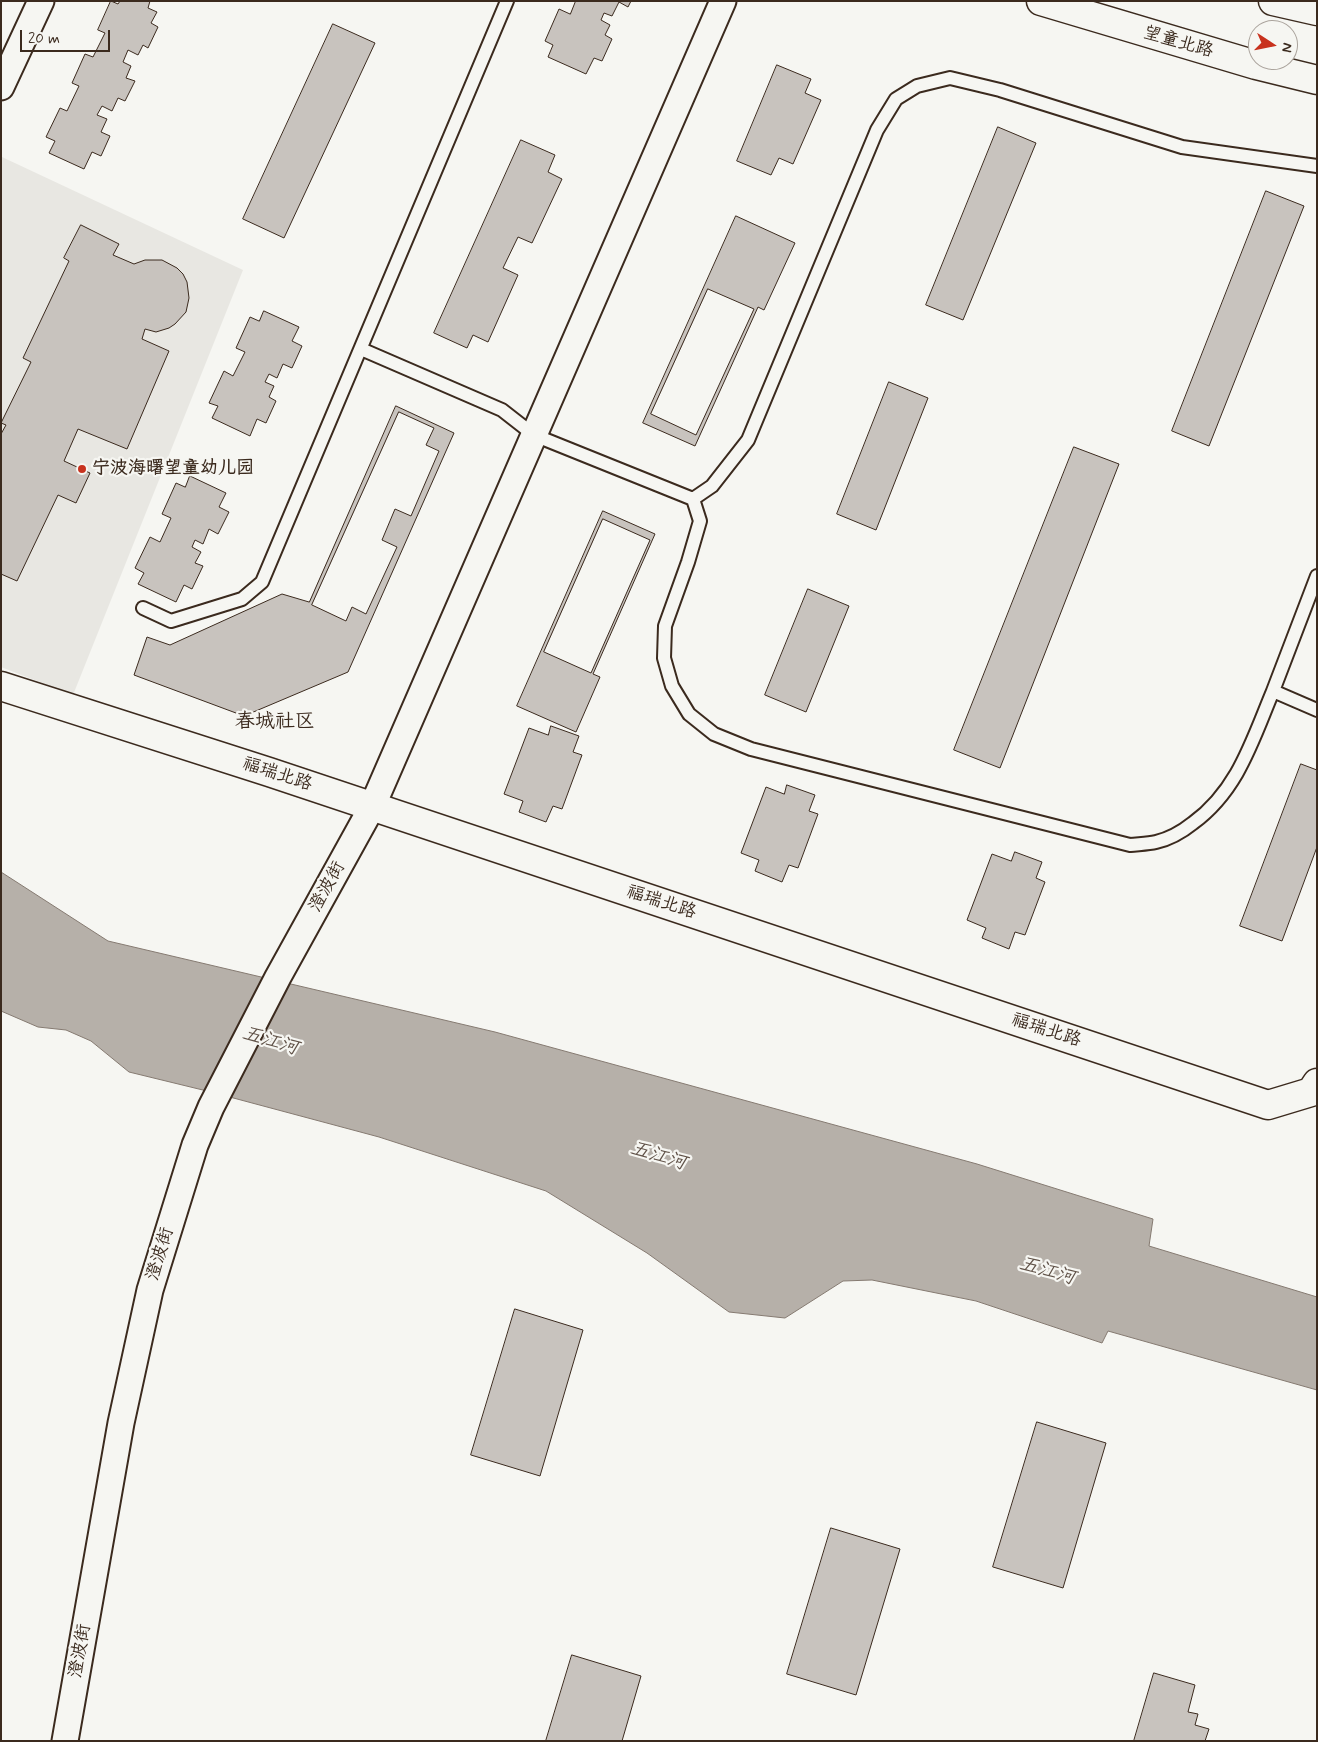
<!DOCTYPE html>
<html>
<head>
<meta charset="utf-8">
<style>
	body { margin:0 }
	#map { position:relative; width:1318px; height:1742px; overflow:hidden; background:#f6f6f2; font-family:Mynerve,sans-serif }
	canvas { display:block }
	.frame { position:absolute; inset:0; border:2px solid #3b2a1e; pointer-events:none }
	.north { position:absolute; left:1248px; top:20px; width:50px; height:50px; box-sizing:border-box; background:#f6f6f2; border:1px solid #aba49d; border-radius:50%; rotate:101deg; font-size:14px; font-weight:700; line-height:20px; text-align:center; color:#3b2a1e }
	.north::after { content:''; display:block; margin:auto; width:18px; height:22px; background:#c8321e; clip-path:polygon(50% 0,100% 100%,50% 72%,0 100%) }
	.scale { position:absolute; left:20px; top:30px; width:90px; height:22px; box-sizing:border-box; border:2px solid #3b2a1e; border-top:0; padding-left:6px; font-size:15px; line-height:18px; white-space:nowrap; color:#3b2a1e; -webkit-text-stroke:4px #f6f6f2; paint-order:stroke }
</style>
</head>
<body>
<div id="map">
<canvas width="1318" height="1742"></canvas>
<div class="frame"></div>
<div class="north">N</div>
<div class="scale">20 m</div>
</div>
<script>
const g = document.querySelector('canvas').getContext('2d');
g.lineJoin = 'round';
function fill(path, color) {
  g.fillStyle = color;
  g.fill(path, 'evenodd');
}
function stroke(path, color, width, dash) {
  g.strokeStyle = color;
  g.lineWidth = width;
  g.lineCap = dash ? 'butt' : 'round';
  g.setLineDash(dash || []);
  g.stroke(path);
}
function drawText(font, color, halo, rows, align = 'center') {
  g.font = font + ' Mynerve,"LXGW WenKai TC",sans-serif';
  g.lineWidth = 4.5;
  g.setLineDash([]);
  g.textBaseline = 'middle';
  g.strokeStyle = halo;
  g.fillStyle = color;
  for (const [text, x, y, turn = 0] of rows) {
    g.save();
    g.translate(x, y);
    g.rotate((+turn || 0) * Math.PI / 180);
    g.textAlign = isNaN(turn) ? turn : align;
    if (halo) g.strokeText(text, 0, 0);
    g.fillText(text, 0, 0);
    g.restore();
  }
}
fill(new Path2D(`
	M2,157l241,113 -170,425 -72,-28z`), '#e8e7e2');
const water = new Path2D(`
	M1,872l107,69 387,91 482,132 176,55 -4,27 168,51v93l-209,-59 -6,12 -126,-42 -104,-21 -29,1 -58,37 -56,-6 -82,-59 -101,-62 -167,-54 -168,-45 -82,-20 -38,-31 -25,-11 -28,-3 -37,-16z`);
fill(water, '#b6b0a9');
stroke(water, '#857a71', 1);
const building = new Path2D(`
	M111,1l7,3 2,-3h30l-2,7 9,4 -6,11 7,4 -10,21 -5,-3 -5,10 -10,-5 -5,12 8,4 -5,12 9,3 -10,20 -7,-3 -6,13 -10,-5 -5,9 10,4 -6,13 9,4 -9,20 -9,-4 -8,17 -35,-16 6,-12 -9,-4 14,-29 7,3 12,-25 -7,-3 13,-29 8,3 12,-24 -7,-3z
	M576,1h55l-3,6 -9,-5 -7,14 -8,-3 -3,7 9,5 -5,10 7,4 -10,22 -8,-3 -8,16 -38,-17 5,-12 -8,-4 14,-32 11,5z
	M333,24l42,19 -91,195 -41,-19z
	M777,65l34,14 -6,14 16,7 -28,64 -14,-6 -8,17 -34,-14z
	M998,127l38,16 -73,177 -37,-15z
	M521,140l34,15 -7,17 14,7 -30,64 -14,-6 -15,31 15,7 -30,67 -15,-7 -6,13 -33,-15z
	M1266,191l38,15 -95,240 -37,-15z
	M736,216l59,27 -31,67 -6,-3 -63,139 -52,-23z
	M81,225l38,19 -6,11 21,9 11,-4h17l15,8 6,6 4,8 2,16 -3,14 -11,12 -6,4 -13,4 -11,-3 -3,10 27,12 -42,98 -49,-20 -14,32 26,12 -14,30 -18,-8 -41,86 -16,-7v-140l5,-9 -5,-2 30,-61 -8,-4 46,-97 -5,-3z
	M708,289l46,20 -58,126 -45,-21z
	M264,311l35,16 -7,14 10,5 -10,22 -9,-4 -6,14 -8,-4 -4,8 9,4 -5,11 7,4 -10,22 -9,-4 -7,17 -38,-18 6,-12 -9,-3 15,-32 9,5 12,-24 -9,-4 14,-31 9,4z
	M889,382l39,16 -52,132 -39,-16z
	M396,406l58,27 -106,239 -104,44 -110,-41 13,-38 23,8 112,-51 27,8z
	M399,412l35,16 -8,17 13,6 -28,65 -16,-7 -13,31 15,7 -31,67 -14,-7 -6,14 -34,-16z
	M1074,447l45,17 -119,304 -46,-18z
	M190,476l36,17 -7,14 10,5 -11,22 -9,-5 -6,15 -8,-4 -3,7 9,5 -6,11 8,3 -11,23 -8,-4 -8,17 -38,-18 6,-11 -9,-5 15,-31 10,5 11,-24 -9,-4 14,-31 9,4z
	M603,511l52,23 -62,140 7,3 -24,55 -59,-26z
	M603,519l47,21 -59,133 -47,-21z
	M808,589l41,17 -43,106 -41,-17z
	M551,726l28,10 -6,16 9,3 -20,54 -9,-3 -7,16 -27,-10 4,-11 -19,-7 25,-66 19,7z
	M1301,764l16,6v77l-35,94 -42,-15z
	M787,785l28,10 -6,16 9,3 -20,54 -9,-3 -7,17 -27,-11 4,-11 -18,-7 25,-66 18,7z
	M1015,852l27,10 -6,16 9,4 -20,53 -10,-3 -6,17 -27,-11 4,-10 -19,-8 25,-66 19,7z
	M515,1309l68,21 -43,146 -69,-21z
	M1037,1422l69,21 -43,145 -70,-21z
	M831,1528l69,21 -44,146 -69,-21z
	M572,1655l69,21 -19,65h-76z
	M1154,1673l41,12 -7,27 10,2 -3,11 14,4 -4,12h-71z`);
fill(building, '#c8c3be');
stroke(building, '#3b2a1e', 1);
const service = new Path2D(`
	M361,349l141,61 32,25 159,64 7,22 -12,41 -23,64 -1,32 8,28 17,28 25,20 37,15 379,96c8,-1 18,-1 26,-3 13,-3 27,-11 37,-19 45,-33 59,-82 80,-132l44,19
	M693,499l19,-13 36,-46 129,-310 19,-31 21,-13 33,-8 50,12 182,57 135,19
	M143,608l28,13 71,-22 20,-17 245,-581
	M1273,691l44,-115`);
const minor = new Path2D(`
	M1,87l40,-86
	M65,1741l56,-318 29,-133 45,-145 16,-38 67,-130 94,-170 351,-806`);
const tertiary = new Path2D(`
	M1,686l268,86 999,333 43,-13 6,-9`);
const secondary = new Path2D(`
	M1041,1l215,64 61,15
	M1273,1l44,10`);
stroke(service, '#3b2a1e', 16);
stroke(minor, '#3b2a1e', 29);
stroke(tertiary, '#3b2a1e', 31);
stroke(secondary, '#3b2a1e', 31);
stroke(service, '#f6f6f2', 12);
stroke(minor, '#f6f6f2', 25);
stroke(tertiary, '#f6f6f2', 28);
stroke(secondary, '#f6f6f2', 28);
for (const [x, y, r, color] of [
	[82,469,5,"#c8321e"]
]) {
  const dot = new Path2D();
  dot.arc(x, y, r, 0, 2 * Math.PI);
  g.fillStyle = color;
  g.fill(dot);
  stroke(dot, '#f6f6f2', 2);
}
drawText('18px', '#3b2a1e', '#f6f6f2', [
	["望童北路",1178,43,16],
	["福瑞北路",277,775,18],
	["澄波街",328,887,-61],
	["福瑞北路",661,903,18],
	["福瑞北路",1046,1031,18],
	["澄波街",161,1254,-73],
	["澄波街",81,1651,-80]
]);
drawText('bold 18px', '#3b2a1e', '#f6f6f2', [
	["宁波海曙望童幼儿园",92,469]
], 'left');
drawText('italic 19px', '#605248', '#f6f6f2', [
	["五江河",270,1042,17],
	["五江河",658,1157,17],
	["五江河",1047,1272,16]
]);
drawText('20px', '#3b2a1e', '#f6f6f2', [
	["春城社区",275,723]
]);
</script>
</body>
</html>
